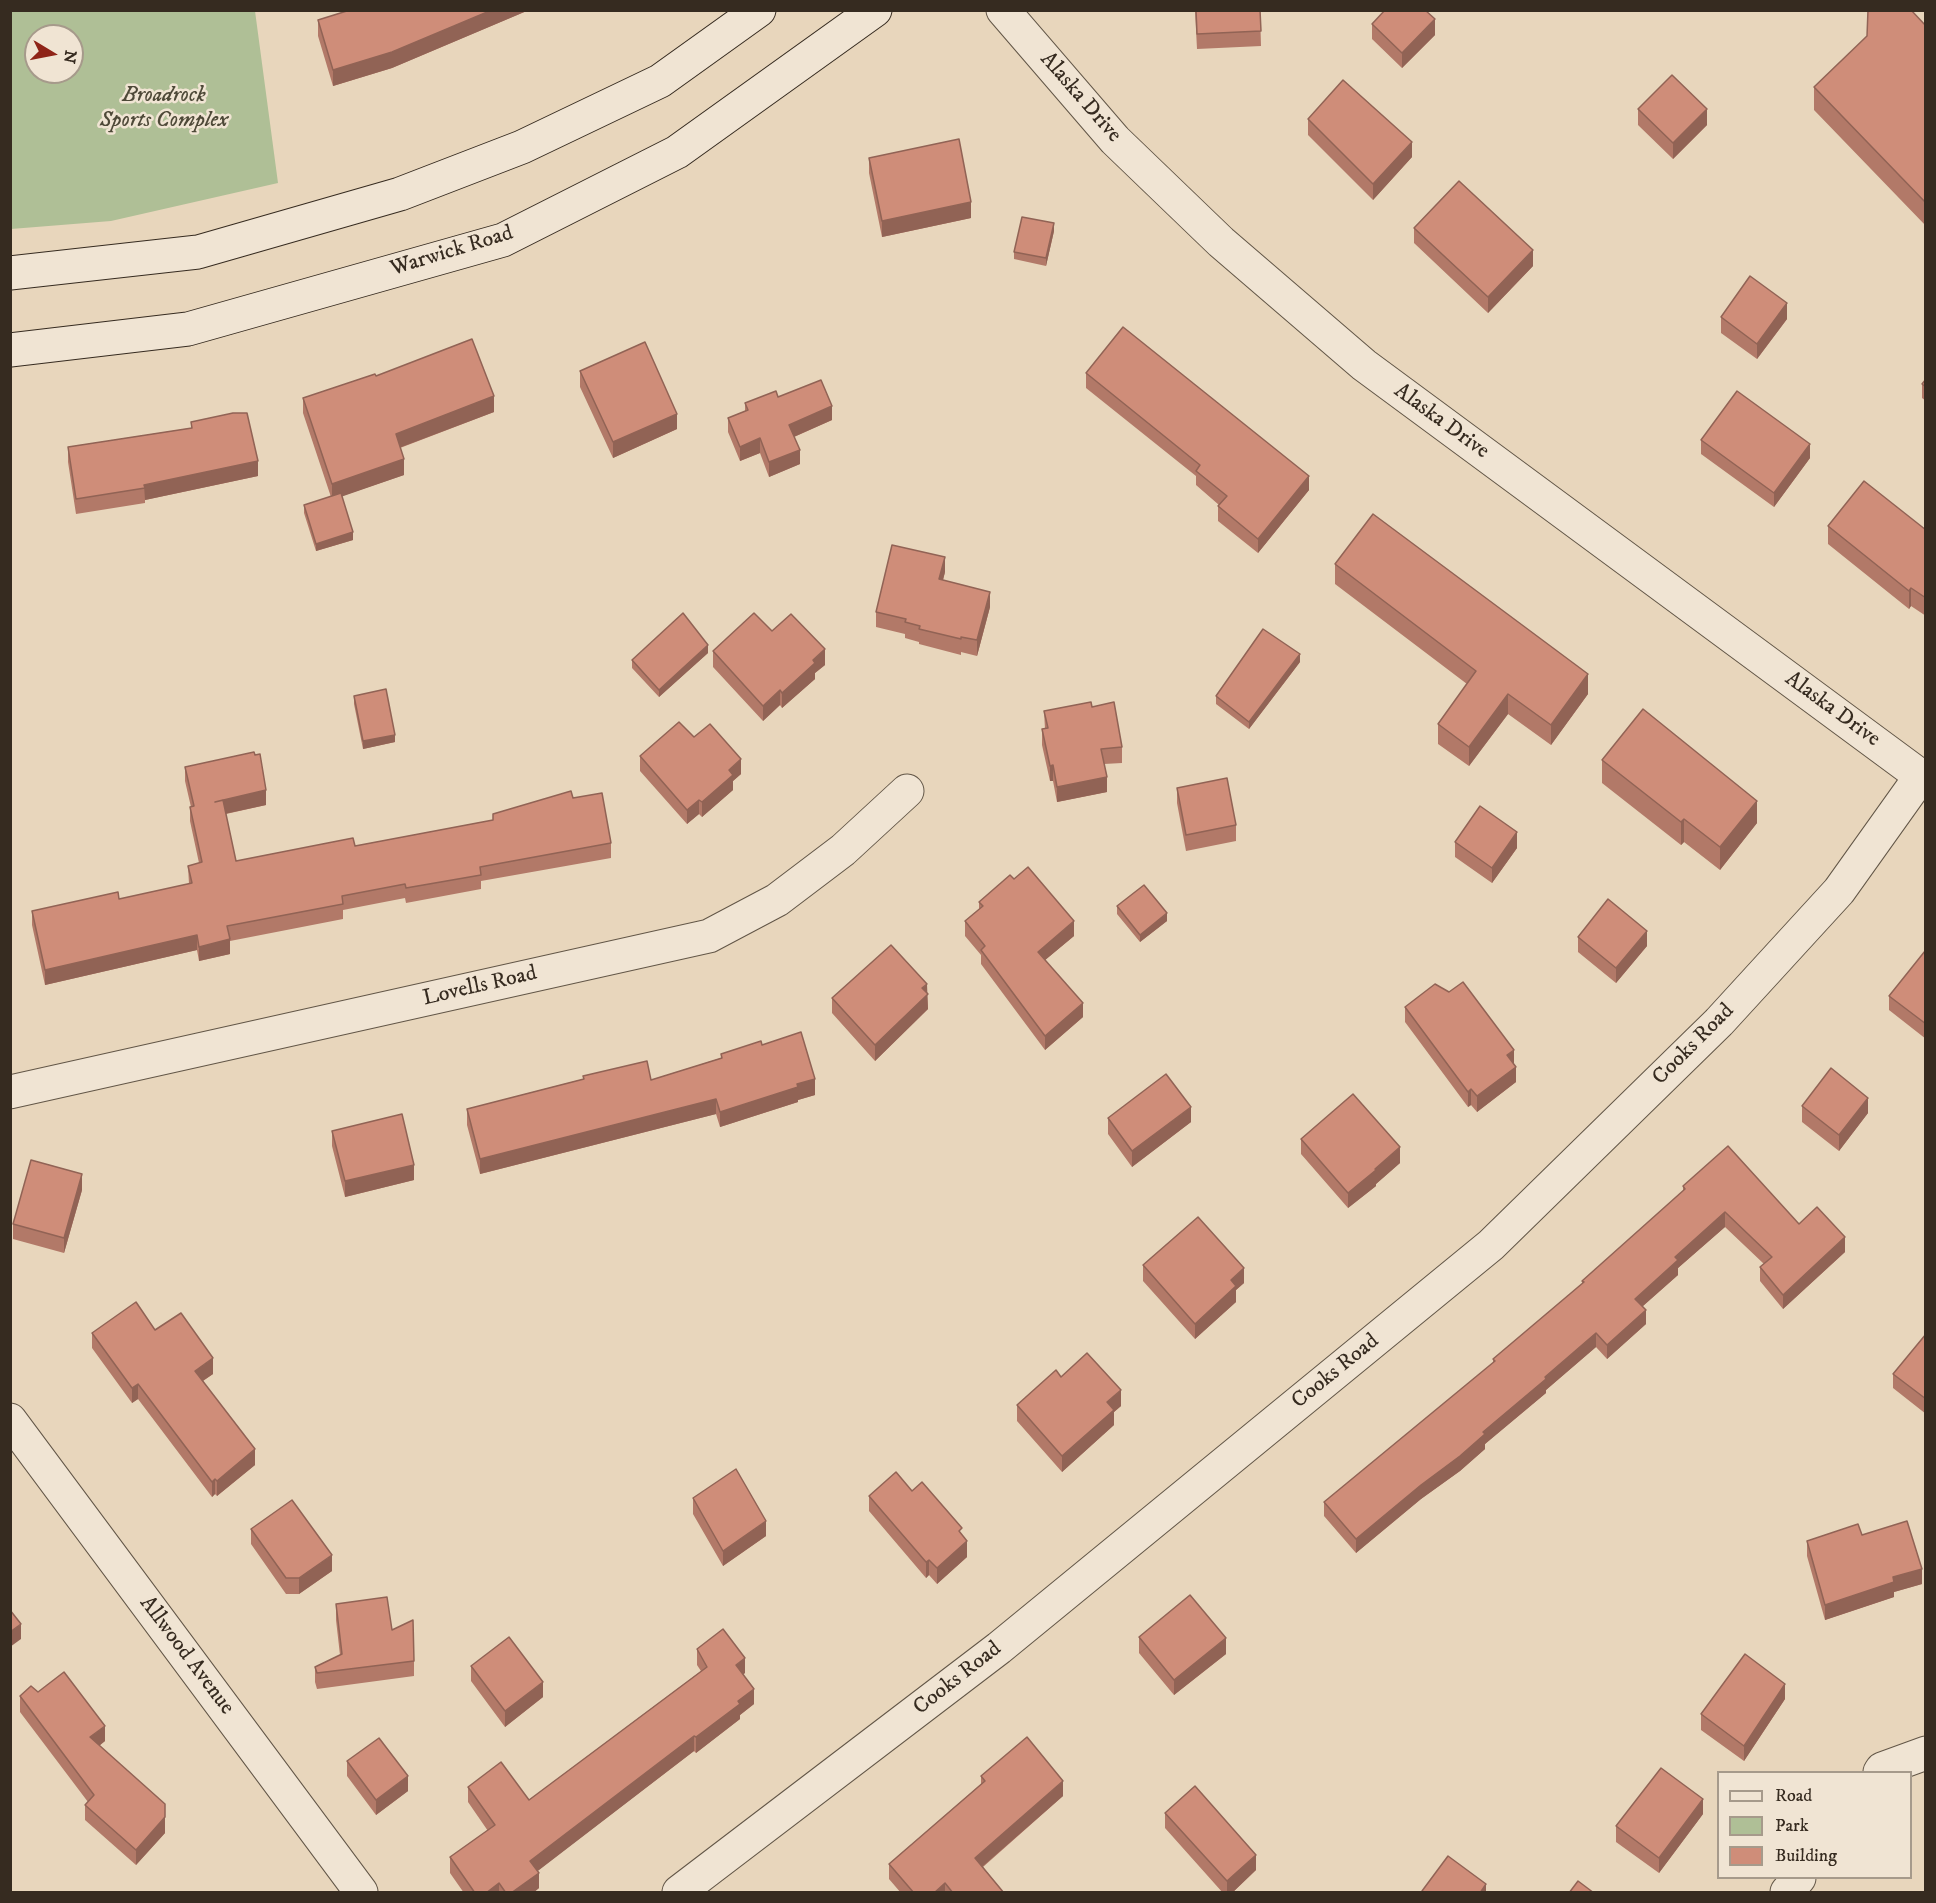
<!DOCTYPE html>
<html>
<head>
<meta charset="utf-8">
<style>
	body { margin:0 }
	#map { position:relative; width:1936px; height:1903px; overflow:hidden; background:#e8d6bc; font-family:"IM FELL DW Pica",serif }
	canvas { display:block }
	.frame { position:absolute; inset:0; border:12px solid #362b20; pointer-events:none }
	.legend { position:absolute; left:1717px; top:1771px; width:195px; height:108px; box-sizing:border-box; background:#f0e4d3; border:2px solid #a69a8b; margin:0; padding:8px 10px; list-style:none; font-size:18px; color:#362b20 }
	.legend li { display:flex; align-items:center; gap:12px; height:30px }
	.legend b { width:30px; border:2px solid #a69a8b }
	.north { position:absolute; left:24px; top:24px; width:60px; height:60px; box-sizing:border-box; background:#f0e4d3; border:2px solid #a69a8b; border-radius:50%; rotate:100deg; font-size:16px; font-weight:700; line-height:24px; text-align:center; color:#362b20 }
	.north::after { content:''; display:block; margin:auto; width:21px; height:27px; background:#8f2418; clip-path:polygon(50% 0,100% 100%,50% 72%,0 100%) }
</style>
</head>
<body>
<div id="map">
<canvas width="1936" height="1903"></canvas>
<div class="frame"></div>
<ul class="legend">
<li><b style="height:8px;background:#f0e4d3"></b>Road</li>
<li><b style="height:16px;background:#afbf96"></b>Park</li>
<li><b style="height:16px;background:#cf8d79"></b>Building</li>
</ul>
<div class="north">N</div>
</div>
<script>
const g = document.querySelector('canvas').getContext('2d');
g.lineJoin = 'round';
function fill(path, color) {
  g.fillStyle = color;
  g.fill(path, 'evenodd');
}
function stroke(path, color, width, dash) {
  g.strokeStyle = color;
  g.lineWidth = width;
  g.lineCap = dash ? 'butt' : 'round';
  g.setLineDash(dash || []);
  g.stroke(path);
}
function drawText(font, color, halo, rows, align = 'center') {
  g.font = font + ' "IM FELL DW Pica",serif';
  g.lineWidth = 5;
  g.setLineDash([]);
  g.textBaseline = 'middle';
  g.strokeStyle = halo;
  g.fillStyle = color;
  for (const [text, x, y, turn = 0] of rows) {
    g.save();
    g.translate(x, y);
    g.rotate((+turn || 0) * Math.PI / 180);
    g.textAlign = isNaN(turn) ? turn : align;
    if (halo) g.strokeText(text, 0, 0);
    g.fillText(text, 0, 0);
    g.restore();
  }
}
fill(new Path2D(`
	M11,10l244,1 23,172 -167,38 -100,8zM36,36h36v36h-36z`), '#afbf96');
const street = new Path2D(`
	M1003,10l112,130 106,102 143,123 562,415
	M10,1092l699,-156 68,-36 66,-50 64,-59
	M10,1420l351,472
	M1880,1772l2,-3 44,-16
	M679,1892l320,-244 492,-403 228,-223 120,-131 82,-115
	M1787,1892l12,-14`);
const secondary = new Path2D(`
	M10,273l188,-21 202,-58 122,-47 138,-66 99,-71
	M10,350l178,-21 315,-89 174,-88 198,-142`);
stroke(street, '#625647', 35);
stroke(secondary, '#362b20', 35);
stroke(street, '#f0e4d3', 33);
stroke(secondary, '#f0e4d3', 33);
fill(new Path2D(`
	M346,10h183l-137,58 -59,18 -15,-50v-16l28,-8z
	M1195,10h65l1,36 -64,3z
	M1372,24l63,11 -33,33 -30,-29z
	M1926,26v200l-112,-116v-23z
	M1638,109l69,16 -34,34 -35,-34z
	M1308,119l104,38 -39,43 -65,-65z
	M869,158l102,60 -89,19 -13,-64z
	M1414,228l119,38 -45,47 -74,-70z
	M1054,231l-8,35 -32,-7v-7z
	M1721,317l66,2 -30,40 -36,-26z
	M580,371l97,58 -64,29 -33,-71z
	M1086,373l223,117 -51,63 -40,-32v-15l1,-1 -23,-20v-9l-110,-88z
	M376,376l118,36 -94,36 4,27 -62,21 11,44 -37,11 -12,-38v-8l27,-8 -28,-84v-15z
	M1926,379v22l-4,-3v-14z
	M778,397l54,23 -38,17 6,27 -31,13 -9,-24 -20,8 -12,-29v-14l17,-7v-8z
	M191,422l67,54 -113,24v3l-69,11 -8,-52v-15l123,-19z
	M1701,440l109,18 -36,49 -73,-53z
	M1828,526l98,4v86l-15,-10 -2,3 -81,-65z
	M1335,564l253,130 -37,51 -43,-31 -39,52 -31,-22v-20l29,-40 -132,-100z
	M945,572l-2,8 47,27 -13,49 -16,-4v3l-42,-11v-2l-14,-4v-4l-29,-7v-15z
	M772,631l53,34 -10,8v6l-33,29 -2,-3 -17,16 -50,-54v-16z
	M708,653l-49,44 -27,-29v-8z
	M1300,662l-51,67 -33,-25v-8z
	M354,696l41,46 -32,7 -9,-45z
	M1092,707l30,40v16l-18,1 3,28 -50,10 -4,-21h-3l-8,-36v-16h3l-1,-18z
	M694,737l47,37 -8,7v9l-31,27 -3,-3 -12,10 -47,-53v-15z
	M1602,760l155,63 -37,47 -36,-28 -3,3 -79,-62z
	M185,767l81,38 -40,9 10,47 119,-15 138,-26v-6l80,-16 38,45v15l-130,23v8l-75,14 -1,-5 -62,12v9l-113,22v13l-31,7 -2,-11 -152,35 -13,-60v-14l87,-12 70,-15 -1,-18 11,-3 -9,-42v-14h1l-6,-26z
	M1177,788l59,37v16l-50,10 -9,-48z
	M1455,842l62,6 -25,35 -37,-26z
	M979,902l95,34 -29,24 38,57 -38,33 -64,-86v-9l-16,-19v-15l14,-12z
	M1117,906l50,15 -27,21 -23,-28z
	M1578,937l69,9 -31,37 -38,-31z
	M1925,951l1,88 -37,-29v-14z
	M927,993l1,16 -53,52 -43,-48v-15z
	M1405,1007l109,57 2,18 -39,30 -6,-7 -3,2 -63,-85z
	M762,1045l53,50 -17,5v2l-78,25 -4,-13 -236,60 -13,-49v-16l116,-30v-3l68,4 70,-22v-4z
	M1802,1106l66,7 -29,38 -37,-29z
	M1108,1118l83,4 -59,45 -24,-33z
	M332,1131l82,49 -69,17 -13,-51z
	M1301,1139l99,24 -24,21v2l-28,22 -47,-54z
	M1683,1186l116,38 46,28 -62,57 -23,-28v-14l4,-3 -39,-37 -47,41v7l-35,31 3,18 -39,35 -11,-12 -50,43v3l-61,51v5l-25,22 -39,28 -65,54 -32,-37v-14l169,-139v-4l89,-75v-3l101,-89z
	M82,1190l-18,63 -51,-14v-15z
	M1143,1265l101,18 -8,7v12l-41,37 -52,-58z
	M155,1330l58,44 -10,7 52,84 -38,31 -2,-2 -3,3 -74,-98 -6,4 -40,-55v-15z
	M1926,1334v80l-33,-26v-14z
	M1061,1377l60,29 -7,6v13l-52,47 -45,-51v-16z
	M869,1496l93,39 5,22 -30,27 -8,-9 -3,3 -57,-67z
	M693,1498l73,38 -43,30 -30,-52z
	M251,1529l81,42 -33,23h-13l-35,-50z
	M1862,1535l60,49 -28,8v5l-69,23 -18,-64v-15z
	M336,1604l56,26 22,31v15l-97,13 -2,-7v-15l25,-12 -4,-35z
	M1139,1637l87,17 -52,41 -35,-42z
	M697,1649l48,24 -2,1 11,30 -14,11v4l-44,34 -2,-2 -157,120 2,17 -6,5h-69l-14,-20v-16l38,-26 -20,-29v-15l61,13 172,-129 -4,-6z
	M471,1666l72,31 -38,30 -34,-46z
	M38,1692l67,49 -6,5 66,87 -29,32 -51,-45v-15l3,-3 -68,-90v-16z
	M1785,1699l-41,62 -43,-31v-16z
	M347,1761l61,30 -32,24 -29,-39z
	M981,1776l82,20 -80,71 21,26h-103l-12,-14v-15l92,-80z
	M1165,1813l91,57 -24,23h-9l-58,-65z
	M1703,1814l-44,59 -43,-31v-16z`), '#b27968');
fill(new Path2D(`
	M492,10h37l-137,58 -59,18v-16z
	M1435,19v16l-33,33v-15z
	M1707,109v16l-34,34v-16z
	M1412,142v15l-39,43v-16z
	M971,202v16l-89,19v-16z
	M1054,223v8l-8,35v-8z
	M1533,250v16l-45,47v-16z
	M1787,303v16l-30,40v-15z
	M494,396v16l-98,37v-15z
	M832,406v14l-43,19v-14z
	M677,414v15l-64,29v-16z
	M760,438v15l-20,8v-14z
	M1810,444v14l-36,49v-14z
	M800,450v14l-31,13v-15z
	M404,459v16l-72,25v-16z
	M258,461v15l-113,24 -1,-15z
	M1309,476v14l-51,63v-14z
	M353,532v8l-37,11v-7z
	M945,557v15l-6,23v-16z
	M1911,588v18l-2,3v-18z
	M990,592v15l-13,49v-16z
	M708,645v8l-49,44v-7z
	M825,649v16l-10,8v6l-33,29v-15l31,-33z
	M1300,654v8l-51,67v-7z
	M1588,674v20l-37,51v-20z
	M780,690v15l-17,16v-15z
	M1508,694v20l-39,52v-19z
	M395,735v7l-32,7v-8z
	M741,759v15l-8,7v9l-31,27v-15l27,-32z
	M1053,765v16h-3v-15z
	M1107,777v15l-50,10v-15z
	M266,790v15l-51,11v-14z
	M699,800v14l-12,10v-14z
	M1757,801v22l-37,47v-23z
	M1684,819v23l-3,3v-23z
	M1517,832v16l-25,35v-15z
	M1167,913v8l-27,21v-7z
	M1074,921v15l-36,30v-14z
	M1647,931v15l-31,37v-15z
	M197,935v15l-152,35v-15z
	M230,939v15l-31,7v-14z
	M927,984l1,25 -53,52v-16l47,-57z
	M1083,1003v14l-38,33v-14z
	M1514,1050v16l-7,-11z
	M1516,1067v15l-39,30v-16z
	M815,1079v16l-17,5v2l-78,25v-15l77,-28z
	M1471,1089v16l-3,2v-15z
	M1868,1098v15l-29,38v-16z
	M716,1099v15l-236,60v-15z
	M1191,1107v15l-59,45v-16z
	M1400,1147v16l-24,21v2l-28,22v-15z
	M414,1165v15l-69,17v-16z
	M82,1174v16l-18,63v-15z
	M1725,1212v15l-47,41v7l-43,38v-14l40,-42z
	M1845,1237v15l-62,57v-14z
	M1244,1268v15l-8,7v12l-41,37v-15l36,-44z
	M1646,1310v14l-39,35v-14z
	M1596,1333v14l-50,43v3l-61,51v5l-25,22 -39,28 -65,54v-14l65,-54z
	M213,1358v16l-18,12v-15z
	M138,1384v15l-6,4v-15z
	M1121,1390v16l-7,6v13l-52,47v-16l45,-54z
	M255,1449v16l-38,31v-15z
	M215,1479v15l-3,3v-15z
	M766,1521v15l-43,30v-15z
	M967,1541v16l-30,27v-16z
	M332,1555v16l-33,23v-16z
	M929,1560v15l-3,3v-16z
	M1922,1569v15l-28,8v5l-69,23v-15l68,-28z
	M21,1624v15l-11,8v-15z
	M1226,1638v16l-52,41v-15z
	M745,1658v15l-9,7v-15z
	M543,1682v15l-38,30v-16z
	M1785,1684v15l-41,62v-15z
	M754,1689v15l-14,11v4l-44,34v-16l42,-36z
	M105,1726v15l-15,12v-16z
	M694,1736v15l-164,126v-16z
	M408,1776v15l-32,24v-15z
	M1063,1781v15l-88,77v-15z
	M1703,1799v15l-44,59v-15z
	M165,1817v16l-29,32v-15z
	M1256,1855v15l-24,23h-5v-12z
	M539,1873v15l-6,5h-22z
	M499,1883v10h-13z
	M945,1883v10h-11z
	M1486,1884v9h-6z`), '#916355');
const building = new Path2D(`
	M350,10h142l-100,42 -59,18 -15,-50z
	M1196,10h64l1,21 -64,3z
	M1385,10h40l10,9 -33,34 -30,-29z
	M1868,10h43l15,16v177l-112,-116 53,-51z
	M1672,75l35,34 -34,34 -35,-34z
	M1343,80l69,62 -39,42 -65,-65z
	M959,139l12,63 -89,19 -13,-63z
	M1459,181l74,69 -45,47 -74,-69z
	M1022,217l32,6 -8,35 -32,-6z
	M1750,276l37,27 -30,41 -36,-27z
	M1123,327l186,149 -51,63 -40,-33 9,-10 -31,-25 4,-6 -114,-92z
	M472,339l22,57 -98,38 8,25 -72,25 -29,-86 72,-24 1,2z
	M645,342l32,72 -64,28 -33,-71z
	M1926,379v8l-4,-3z
	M821,380l11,26 -43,19 11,25 -31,12 -9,-24 -20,9 -12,-29 20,-8 -3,-7 31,-12 2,6z
	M1737,391l73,53 -36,49 -73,-53z
	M233,413h14l11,48 -114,24 1,3 -69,11 -8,-52 124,-19 -1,-6z
	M1864,481l62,49v68l-15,-10 -2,3 -81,-65z
	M341,493l12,39 -37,12 -12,-39z
	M1373,514l215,160 -37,51 -43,-31 -39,53 -31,-23 38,-53 -141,-107z
	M892,545l53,12 -6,22 51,13 -13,48 -16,-3v2l-42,-10 1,-3 -15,-4 1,-3 -30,-7z
	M683,613l25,32 -49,45 -27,-30z
	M754,613l18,18 19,-17 34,35 -12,11 2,3 -33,30 -2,-3 -17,16 -50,-55z
	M1263,629l37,25 -51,68 -33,-26z
	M386,689l9,46 -32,6 -9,-45z
	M1091,702l1,5 22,-5 8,45 -21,2 6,28 -50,10 -4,-22 -3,1 -8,-37 6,-1 -4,-17z
	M1643,709l114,92 -37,46 -36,-28 -3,3 -79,-62z
	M679,722l15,15 16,-13 31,35 -12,11 4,5 -31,27 -3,-2 -12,10 -47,-54z
	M254,752l1,3 5,-1 6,36 -51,12 8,-2 13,61 117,-23 2,8 138,-26v-6l78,-23 2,7 29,-5 9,50 -131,24 1,8 -75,13 -1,-4 -63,12 1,8 -116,22 3,13 -31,8 -2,-12 -152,35 -13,-59 86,-19 1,7 73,-16 -4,-17 14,-4 -12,-55 4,-1 -9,-39z
	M1227,778l9,47 -50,10 -9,-47z
	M1480,806l37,26 -25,36 -37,-26z
	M1028,867l46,54 -36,31 45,51 -38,33 -64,-86 4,-4 -20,-25 18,-15 -4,-4 31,-27 4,4z
	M1144,885l23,28 -27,22 -23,-29z
	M1608,899l39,32 -31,37 -38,-31z
	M891,945l36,39 -5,4 6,6 -53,51 -43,-47z
	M1925,951h1v73l-37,-28z
	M1463,982l51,68 -7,5 9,12 -39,29 -6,-7 -3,3 -63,-85 30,-23 14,8z
	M801,1032l14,47 -18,5 1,3 -78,25 -4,-13 -236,60 -13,-50 117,-30 -1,-3 64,-15 4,19 71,-22 -1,-4 40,-13 1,4z
	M1831,1068l37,30 -29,37 -37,-29z
	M1166,1074l25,33 -59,44 -24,-33z
	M1353,1094l47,53 -25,22 1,1 -28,23 -47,-54z
	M402,1114l12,51 -69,16 -13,-50z
	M1728,1146l71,78 18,-17 28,30 -62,58 -23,-28 12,-10 -47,-45 -50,45 3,3 -43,39 11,11 -39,35 -11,-12 -51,44 1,2 -63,53 2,2 -25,22 -39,29 -65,54 -32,-37 171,-141 -2,-2 91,-77 -2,-1 103,-92 -2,-3z
	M31,1160l51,14 -18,64 -51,-14z
	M1198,1217l46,51 -13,12 5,6 -41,38 -52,-59z
	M136,1302l19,28 26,-17 32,45 -18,13 60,78 -38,32 -2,-2 -3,3 -74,-98 -6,4 -40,-55z
	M1926,1334v65l-33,-25z
	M1087,1353l34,37 -14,12 7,8 -52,46 -45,-51 39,-35 5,7z
	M736,1469l30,52 -43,30 -30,-53z
	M896,1472l16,19 10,-9 40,46 -3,3 8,10 -30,27 -8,-8 -3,2 -57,-66z
	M292,1500l40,55 -33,23h-13l-35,-49z
	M1907,1521l15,48 -29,8 1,5 -69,23 -18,-64 51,-17 4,11z
	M1190,1595l36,43 -52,42 -35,-43z
	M387,1597l5,33 21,-10 1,41 -97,12 -2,-6 27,-13 -6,-50z
	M10,1610l11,14 -11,8z
	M723,1629l22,29 -9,7 18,24 -16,12 2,3 -44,33 -2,-1 -164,125 9,12 -28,20h-5l-7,-10 -13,10h-11l-25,-36 45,-32 -27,-38 33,-25 28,38 178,-133 -10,-18z
	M509,1637l34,45 -38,29 -34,-45z
	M1745,1654l40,30 -41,62 -43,-32z
	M64,1672l41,54 -15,11 75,67v13l-29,33 -51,-45 9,-10 -74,-99 11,-10 7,6z
	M1027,1737l36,44 -88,77 29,35h-51l-8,-10 -11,10h-20l-25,-29 96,-83 -4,-5z
	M379,1738l29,38 -32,24 -29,-39z
	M1661,1768l42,31 -44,59 -43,-32z
	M1195,1786l61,69 -29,26 -62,-68z
	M1448,1856l38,28 -6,9h-56l-2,-2z
	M1578,1881l16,12h-25z`);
fill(building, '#cf8d79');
stroke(building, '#916355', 1.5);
drawText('italic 22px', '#4e4938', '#f0e4d3', [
	["Broadrock",164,96],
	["Sports Complex",164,121]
]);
drawText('22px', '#362b20', '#f0e4d3', [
	["Alaska Drive",1080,98,49],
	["Warwick Road",452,252,-17],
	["Alaska Drive",1441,422,36],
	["Alaska Drive",1832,710,36],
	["Lovells Road",480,987,-13],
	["Cooks Road",1694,1045,-45],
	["Cooks Road",1336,1372,-39],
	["Allwood Avenue",186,1656,53],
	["Cooks Road",958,1679,-38]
]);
</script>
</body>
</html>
